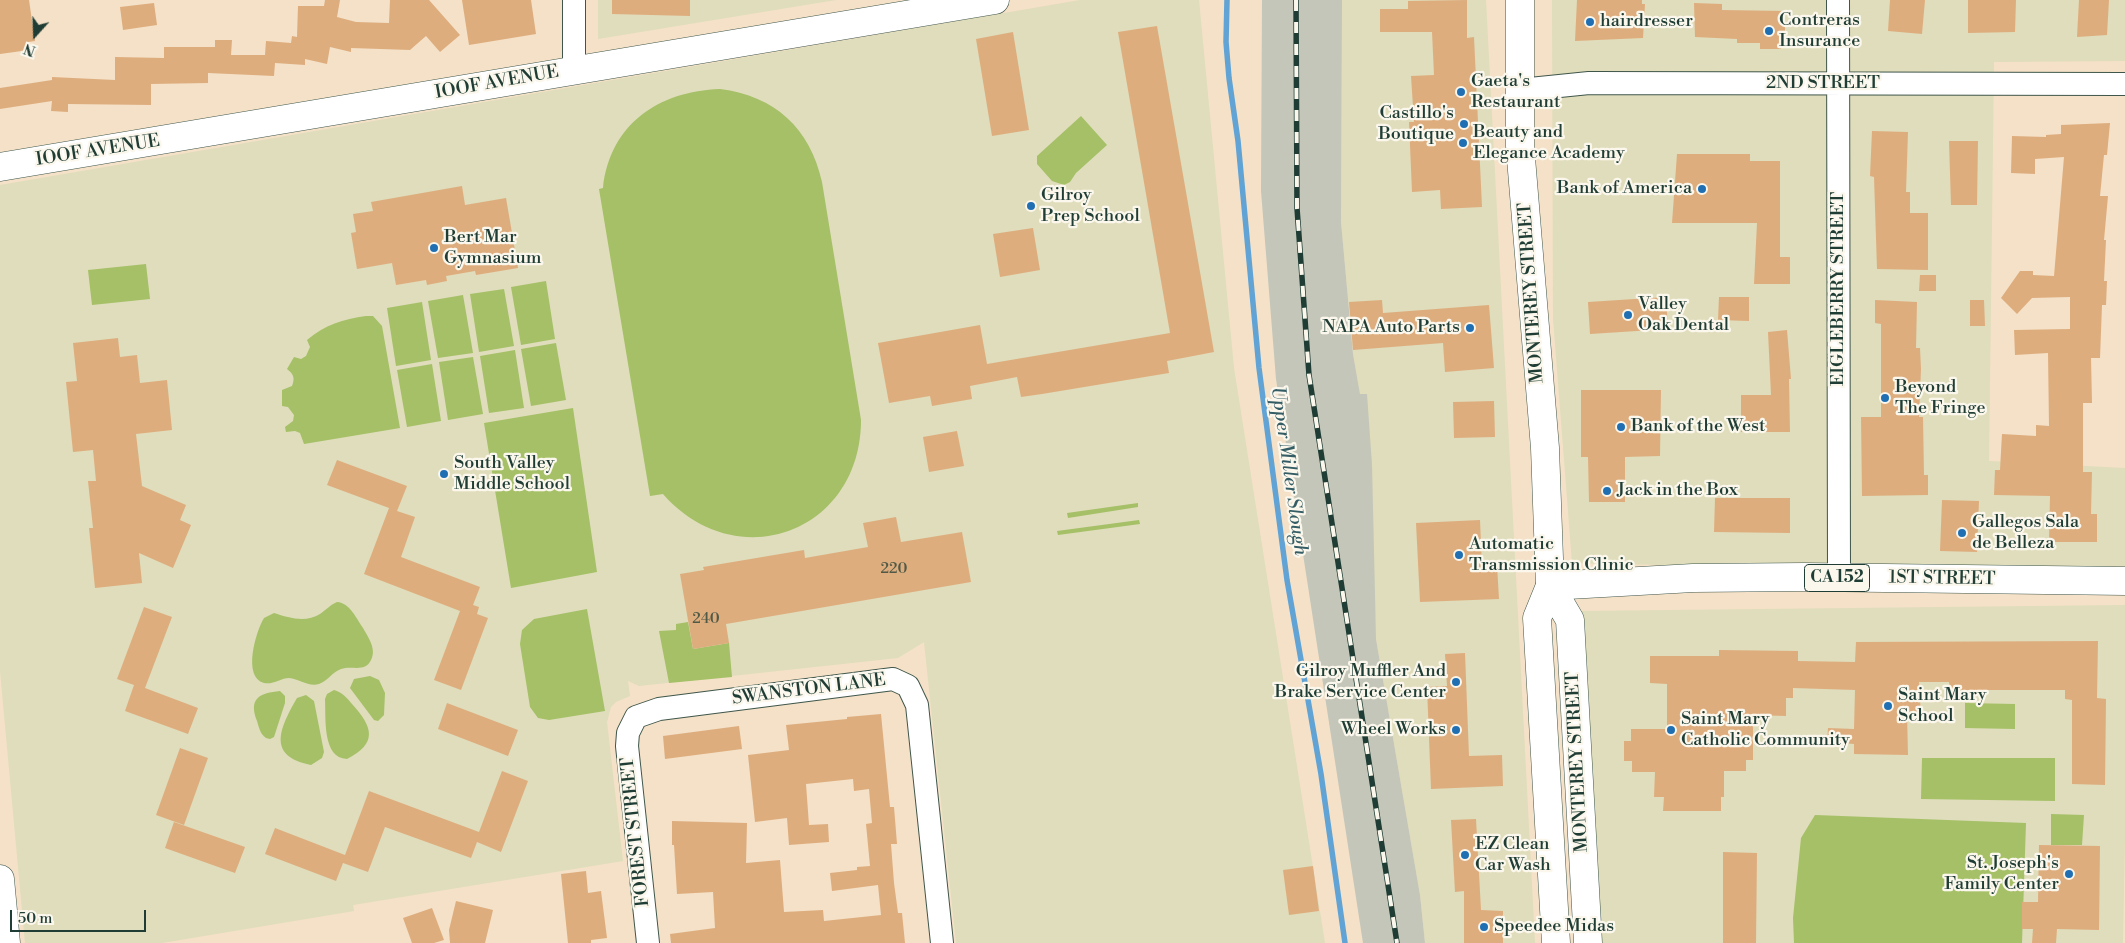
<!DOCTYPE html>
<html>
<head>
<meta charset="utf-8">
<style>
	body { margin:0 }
	#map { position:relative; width:2125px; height:943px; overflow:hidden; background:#f4e1c7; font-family:"Libre Bodoni",serif }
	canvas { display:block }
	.north { position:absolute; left:10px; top:10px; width:50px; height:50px; -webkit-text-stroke:4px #fbf7ec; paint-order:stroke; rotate:200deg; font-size:14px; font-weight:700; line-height:20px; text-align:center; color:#1f3d34 }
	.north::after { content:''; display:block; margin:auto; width:18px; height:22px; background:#1f3d34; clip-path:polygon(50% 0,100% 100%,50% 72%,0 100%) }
	.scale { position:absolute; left:10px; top:910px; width:136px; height:22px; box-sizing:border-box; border:2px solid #1f3d34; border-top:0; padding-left:6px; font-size:15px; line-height:18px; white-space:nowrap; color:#1f3d34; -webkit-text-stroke:4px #fbf7ec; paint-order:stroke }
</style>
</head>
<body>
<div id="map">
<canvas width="2125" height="943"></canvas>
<div class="north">N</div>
<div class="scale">50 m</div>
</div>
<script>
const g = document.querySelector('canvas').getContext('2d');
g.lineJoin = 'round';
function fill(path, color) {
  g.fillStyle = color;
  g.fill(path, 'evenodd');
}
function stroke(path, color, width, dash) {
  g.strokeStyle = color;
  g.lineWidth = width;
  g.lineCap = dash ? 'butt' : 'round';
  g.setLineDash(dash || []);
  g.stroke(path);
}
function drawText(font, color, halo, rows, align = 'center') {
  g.font = font + ' "Libre Bodoni",serif';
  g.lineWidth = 4.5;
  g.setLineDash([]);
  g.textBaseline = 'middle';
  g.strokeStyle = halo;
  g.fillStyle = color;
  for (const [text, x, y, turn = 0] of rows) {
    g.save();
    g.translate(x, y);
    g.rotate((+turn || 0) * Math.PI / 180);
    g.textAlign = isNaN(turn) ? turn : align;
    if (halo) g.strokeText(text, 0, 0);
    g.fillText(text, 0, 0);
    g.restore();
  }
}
fill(new Path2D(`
	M598,0h238l-238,39z
	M1080,0h119l35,368 91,575h-369l-32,-301 -26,16 -259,28 -11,-5 2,15 -14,6 -5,5 -4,15 16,139 -270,44 1,6 -192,32h-137l-25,-272v-486z
	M1342,0h144l49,943h-110l-5,-48 -44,-256 -10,-245 -6,1 -7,-41 -12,-132z
	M1552,0h573v61l-131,1 -5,399 136,7v98l-136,6 -417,-9 -19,-245z
	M2125,605v233l-2,105h-530l-12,-332z`), '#dfddbb');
fill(new Path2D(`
	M1262,0h80l-1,222 12,132 7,40h7l5,71 4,174 44,256 5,48h-62l-87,-564 -15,-188z`), '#c3c6b9');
fill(new Path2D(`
	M720,89c55,7 90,39 102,93l39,238c0,112 -124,158 -198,74l-13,2 -51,-307 4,-1c7,-64 56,-97 117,-99z
	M1081,116l26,29 -31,28 -6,9 -6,3 -12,-4 -15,-17v-8z
	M146,264l4,35 -58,6 -4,-35z
	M546,281l9,58 -34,6 -10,-58z
	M504,289l10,57 -35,6 -9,-58z
	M463,295l10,58 -35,5 -10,-57z
	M422,302l9,58 -35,6 -9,-58z
	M366,316h7l9,10 18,102 -96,16 -4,-11 -5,-2 -9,1 -1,-5 8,-6 1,-6 -6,-8 -6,-1v-16l10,-4c3,-7 2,-12 -5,-17l7,-12 7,2 5,-3 4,-9 -3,-7c18,-15 36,-21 59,-24z
	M556,343l10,57 -35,6 -10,-57z
	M515,350l9,58 -35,5 -9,-57z
	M473,357l10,57 -35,6 -9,-58z
	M432,364l9,57 -34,6 -10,-57z
	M573,408l24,164 -86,16 -27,-165z
	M1138,503v4l-70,11 -1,-5z
	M1139,520l1,4 -82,11 -1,-4z
	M337,602c13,1 19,16 26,26 5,9 14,21 8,32 -6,13 -19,5 -30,9 -9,3 -13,12 -22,15 -11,3 -19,-5 -30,-6 -8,0 -16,7 -25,5 -22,-6 -8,-52 0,-65l10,-5c15,5 32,10 46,1 6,-4 10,-9 17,-12z
	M587,609l18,102 -56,9 -11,-2 -8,-11 -10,-63 2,-14 12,-11z
	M688,622l5,27 36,-6 3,34 -63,6 -10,-52 17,-1v-6z
	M370,676l9,4 6,13 -1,22 -6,6 -4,-1 -24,-32 4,-9z
	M334,690c8,2 13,8 18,14 21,23 26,39 -5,55 -25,-1 -21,-41 -22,-60l2,-5z
	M280,691l5,5v7l-11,34 -4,2 -4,-1c-6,-4 -7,-11 -9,-17 -9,-23 3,-28 23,-30z
	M306,695l8,6 10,51 -2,6 -11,7c-45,-9 -31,-37 -14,-67z
	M1965,703l50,1v25l-50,-1z
	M1922,758h133v43l-134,-2z
	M2051,814l33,1 -2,30h-31z
	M1815,815l211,8 -4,120h-228l-1,-25 8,-80z`), '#a5c067');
stroke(new Path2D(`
	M1227,0l-1,42 3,36 9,63 21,227 28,212 34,194 24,169`), '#61a3d5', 5.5);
fill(new Path2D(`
	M0,0h29l6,41 -7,1 1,8 -29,4z
	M325,0h15l-3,17 19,5 33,1 1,-23h39l31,35 -20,17 -14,-16 -16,14 -59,-2v4l-21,-5 -3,17 -22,-5v6l-30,-2 -1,13 -66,-3v10l-57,1v21l-83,-1v8l-17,-1 1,-10 -52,8v-21l52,-8v-3l63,3v-23l49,1v-11h51v-7h17l-1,15h34l1,-14 25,2 1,-7 5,1 1,-31h26z
	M462,0h69l5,34 -67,11z
	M612,0h78v16l-78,-2z
	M1467,0v38l7,-1 8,170 -41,2 -1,-19 -28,2 -3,-70h5l-3,-46 23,-1 -2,-43h-52v-23h28v-8z
	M1577,0h65v4h3l-2,34 -68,3z
	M1890,0h35l-3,34 -34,-3z
	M1968,0h48l-1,32 -47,1z
	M2079,0h30l-2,35 -30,2z
	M154,3l3,22 -34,5 -3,-23z
	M1694,3l28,1v6l63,1v32h-4v6h-21v-6h-23v-4l-42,-2z
	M1157,26l57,326 -47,9 2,12 -127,21 -21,3 -4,-20 -47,9 2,13 -40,7 -2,-10 -41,7 -11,-60 102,-18 7,39 183,-31 -52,-301z
	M1013,32l16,98 -37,6 -16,-97z
	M2110,123l-3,32h-3l-4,41h8l-4,44h2l-2,41h3l-1,24h-4l-2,53h-9l1,45h-9v69h9l-1,42h6v28h-48l1,-46 -56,-1 1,-25h5l2,-36 34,2v-11l13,1 -1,-73 -33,2 -1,-25 56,-1v-32l-38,1 -15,16 -16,-16 19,-27h13v4l21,1 10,-119 -29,2v15l-24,-1 1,-37 34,1v-2l15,-1v-9z
	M1872,131l36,1 -2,60h4v21h18v57l-51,-1 -3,-92 -4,-1z
	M1949,141h29l-1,64h-26z
	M1677,154h73v7h30v96h10v27h-36l3,-61h-85z
	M462,186l3,19 41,-7 12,70 -42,7 -1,-4 -29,5 1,5 -20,4 -1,-5 -30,5 -4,-22 -35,6 -6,-36 5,-1 -3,-18 20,-3 -2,-9z
	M1033,228l7,42 -40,7 -7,-43z
	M1920,275h16v16h-17z
	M1666,297l2,32 -78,5 -2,-32z
	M1719,297h30v24l-31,-1z
	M1382,300l1,13 106,-8 5,63 -49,4 -2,-29 -90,7 -4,-48z
	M1875,300l42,2 -1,46h4l1,21 -2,48h4l1,58h4v20l-66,1 -1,-79h20v-93l-6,-1z
	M1970,300h14l1,26h-15z
	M1787,330l4,49h-2l1,53h-49v-37h30l-3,-63z
	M118,338l2,19 17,-2 3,28 27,-3 5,50 -36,4 6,52 44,19 -6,15 11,5 -18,43 -34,-15 3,30 -47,5 -6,-60h4l-5,-47h8l-3,-31 -20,2 -7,-70 11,-1 -4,-38z
	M1581,390h80l-1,66 -35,1v45h-36l-1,-45h-7z
	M1494,401l1,36 -41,1 -1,-36z
	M957,431l7,35 -35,6 -6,-35z
	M337,460l70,26 -10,25 18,6 -14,40 79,30 -7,18 6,2 -2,7 11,4 -27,72 -27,-10 26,-69 -96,-37 25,-66 -62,-23z
	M1715,498h75v35l-76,-1z
	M1942,500l37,1 -2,51 -37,-1z
	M896,517l5,25 61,-10 9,50 -245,42 3,19 -36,6 -13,-75 24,-4 -1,-3 101,-17 1,8 63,-11 -5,-24z
	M1480,520l2,46 15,-1 2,34 -79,3 -4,-79z
	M144,607l28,10 -27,71 53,20 -10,26 -63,-23 9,-26 -17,-6z
	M2098,641l-1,57 9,1 -1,86 -33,-1v-84l-7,-1v-9h-115l-1,-8h-30l2,32 -14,-1 1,42 -54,-1v-10l-27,-2 1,-14 26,1 1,-39 -62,-2v10h-7v18l-33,-1v45h-7v11h-22v26h-3v14h-58l1,-14h-10l1,-25h-23v-11h-8v-20h7v-12h36v-45l-17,-1v-27h69v-6l79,1v10l57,1 1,-20z
	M1465,653l4,103 33,-1 1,31 -72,3 -4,-102 20,-1 -2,-32z
	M447,703l71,27 -10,26 -70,-27z
	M881,714l9,93h4l3,37h-6l3,39 4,30h4l3,30h-234l-1,-9 45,-6 -2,-36 -36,2 -3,-49h-2v-24l75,2 -1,40 34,-3 4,52 39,-2 1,11 57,-6 -3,-30 -46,6 -2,-18 27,-3v-3l13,-1 -4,-42 6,-1 -3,-34 -15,2 -1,-12 -47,5 3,41 19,-1 1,18 -40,3 -2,-27 -32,4 -7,-67 41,-5 -3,-25 61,-6v-2z
	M739,726l3,23 -77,10 -2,-23z
	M180,748l28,10 -24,67 -28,-10z
	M502,771l26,10 -27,71 -24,-10 -6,16 -86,-31 -17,45 -25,-9 -7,18 -71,-27 10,-26 70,27 24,-64 110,41z
	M1476,819l5,91 22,1v32h-39v-52l-9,1 -4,-72z
	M174,822l71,25 -10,26 -70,-25z
	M2039,845l61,1 -1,84 -42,-1 -1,14h-24l1,-14h-11v-27h16z
	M1723,852l34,1 -1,90h-33z
	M1313,866l6,45 -30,4 -6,-45z
	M586,871l2,22 13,-2 6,47 -16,2v3h-23l-7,-69z
	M456,901l37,9 -8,33h-35l-1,-13z
	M432,908l12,32 -10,3h-22l-9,-25z`), '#dead7e');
const street = new Path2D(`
	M1838,0l1,578
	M574,70v-70
	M1520,90l69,-7 536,1
	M648,943l-21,-197 1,-13 8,-16 23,-8 234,-30 15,7 9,19 25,238`);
const secondary = new Path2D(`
	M1520,0v146l25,302 5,138
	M0,167l995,-167
	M0,879l6,64`);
const primary = new Path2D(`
	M1550,586l143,-8 111,-1 321,4
	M1550,586l20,34 18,323
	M1550,586l-13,32 19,325`);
stroke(street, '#3f564a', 24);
stroke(secondary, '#3f564a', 29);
stroke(primary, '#3f564a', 29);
stroke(street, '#fff', 22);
stroke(secondary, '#fff', 28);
stroke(primary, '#fff', 28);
const rail = new Path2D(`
	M1296,0l1,208 12,167 88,568`);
stroke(rail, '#1f3d34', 5.5);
stroke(rail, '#fbf7ec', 4, [11]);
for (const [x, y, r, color] of [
	[1590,22,5,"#1f6fb2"],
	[1769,31,5,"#1f6fb2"],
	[1461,92,5,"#1f6fb2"],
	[1464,124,5,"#1f6fb2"],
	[1463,143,5,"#1f6fb2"],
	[1702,189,5,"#1f6fb2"],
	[1031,206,5,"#1f6fb2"],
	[434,248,5,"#1f6fb2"],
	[1628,315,5,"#1f6fb2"],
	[1470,328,5,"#1f6fb2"],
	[1885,398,5,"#1f6fb2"],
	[1621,427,5,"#1f6fb2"],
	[444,474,5,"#1f6fb2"],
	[1607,491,5,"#1f6fb2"],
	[1962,533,5,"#1f6fb2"],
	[1459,555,5,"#1f6fb2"],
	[1456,682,5,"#1f6fb2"],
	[1888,706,5,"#1f6fb2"],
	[1456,730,5,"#1f6fb2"],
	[1671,730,5,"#1f6fb2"],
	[1465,855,5,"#1f6fb2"],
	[2069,874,5,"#1f6fb2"],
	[1484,927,5,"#1f6fb2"]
]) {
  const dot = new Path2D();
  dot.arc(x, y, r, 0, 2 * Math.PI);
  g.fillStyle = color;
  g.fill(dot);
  stroke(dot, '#fbf7ec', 2);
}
drawText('15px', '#4f5946', null, [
	["220",894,569],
	["240",706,619]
]);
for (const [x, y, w] of [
	[1837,578,65]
]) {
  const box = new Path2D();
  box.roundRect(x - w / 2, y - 13.5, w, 27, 4);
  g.fillStyle = '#fbf7ec';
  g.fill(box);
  stroke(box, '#1f3d34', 1);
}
drawText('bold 16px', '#1f3d34', null, [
	["CA 152",1837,578]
]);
drawText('18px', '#1f3d34', '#fbf7ec', [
	["Contreras",1779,21],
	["Insurance",1779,42],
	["hairdresser",1600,22],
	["Gaeta's",1471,82],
	["Restaurant",1471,103],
	["Castillo's",1454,114,"right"],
	["Boutique",1454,135,"right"],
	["Beauty and",1473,133],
	["Elegance Academy",1473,154],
	["Bank of America",1692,189,"right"],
	["Gilroy",1041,196],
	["Prep School",1041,217],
	["Bert Mar",444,238],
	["Gymnasium",444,259],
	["Valley",1638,305],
	["Oak Dental",1638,326],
	["NAPA Auto Parts",1460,328,"right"],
	["Beyond",1895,388],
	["The Fringe",1895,409],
	["Bank of the West",1631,427],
	["South Valley",454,464],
	["Middle School",454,485],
	["Jack in the Box",1617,491],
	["Gallegos Sala",1972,523],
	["de Belleza",1972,544],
	["Automatic",1469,545],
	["Transmission Clinic",1469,566],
	["Gilroy Muffler And",1446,672,"right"],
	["Brake Service Center",1446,693,"right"],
	["Saint Mary",1898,696],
	["School",1898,717],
	["Saint Mary",1681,720],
	["Catholic Community",1681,741],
	["Wheel Works",1446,730,"right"],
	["EZ Clean",1475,845],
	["Car Wash",1475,866],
	["St. Joseph's",2059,864,"right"],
	["Family Center",2059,885,"right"],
	["Speedee Midas",1494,927]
], 'left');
drawText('18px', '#1f3d34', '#fbf7ec', [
	["IOOF AVENUE",497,83,-10],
	["2ND STREET",1823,84],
	["IOOF AVENUE",98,151,-9],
	["EIGLEBERRY STREET",1839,289,-90],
	["MONTEREY STREET",1532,293,-94],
	["1ST STREET",1942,579,1],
	["SWANSTON LANE",809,690,-7],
	["MONTEREY STREET",1578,762,-93],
	["FOREST STREET",636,832,-96]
]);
drawText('italic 19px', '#335c64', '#fbf7ec', [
	["Upper Miller Slough",1288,471,82]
]);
</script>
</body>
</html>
